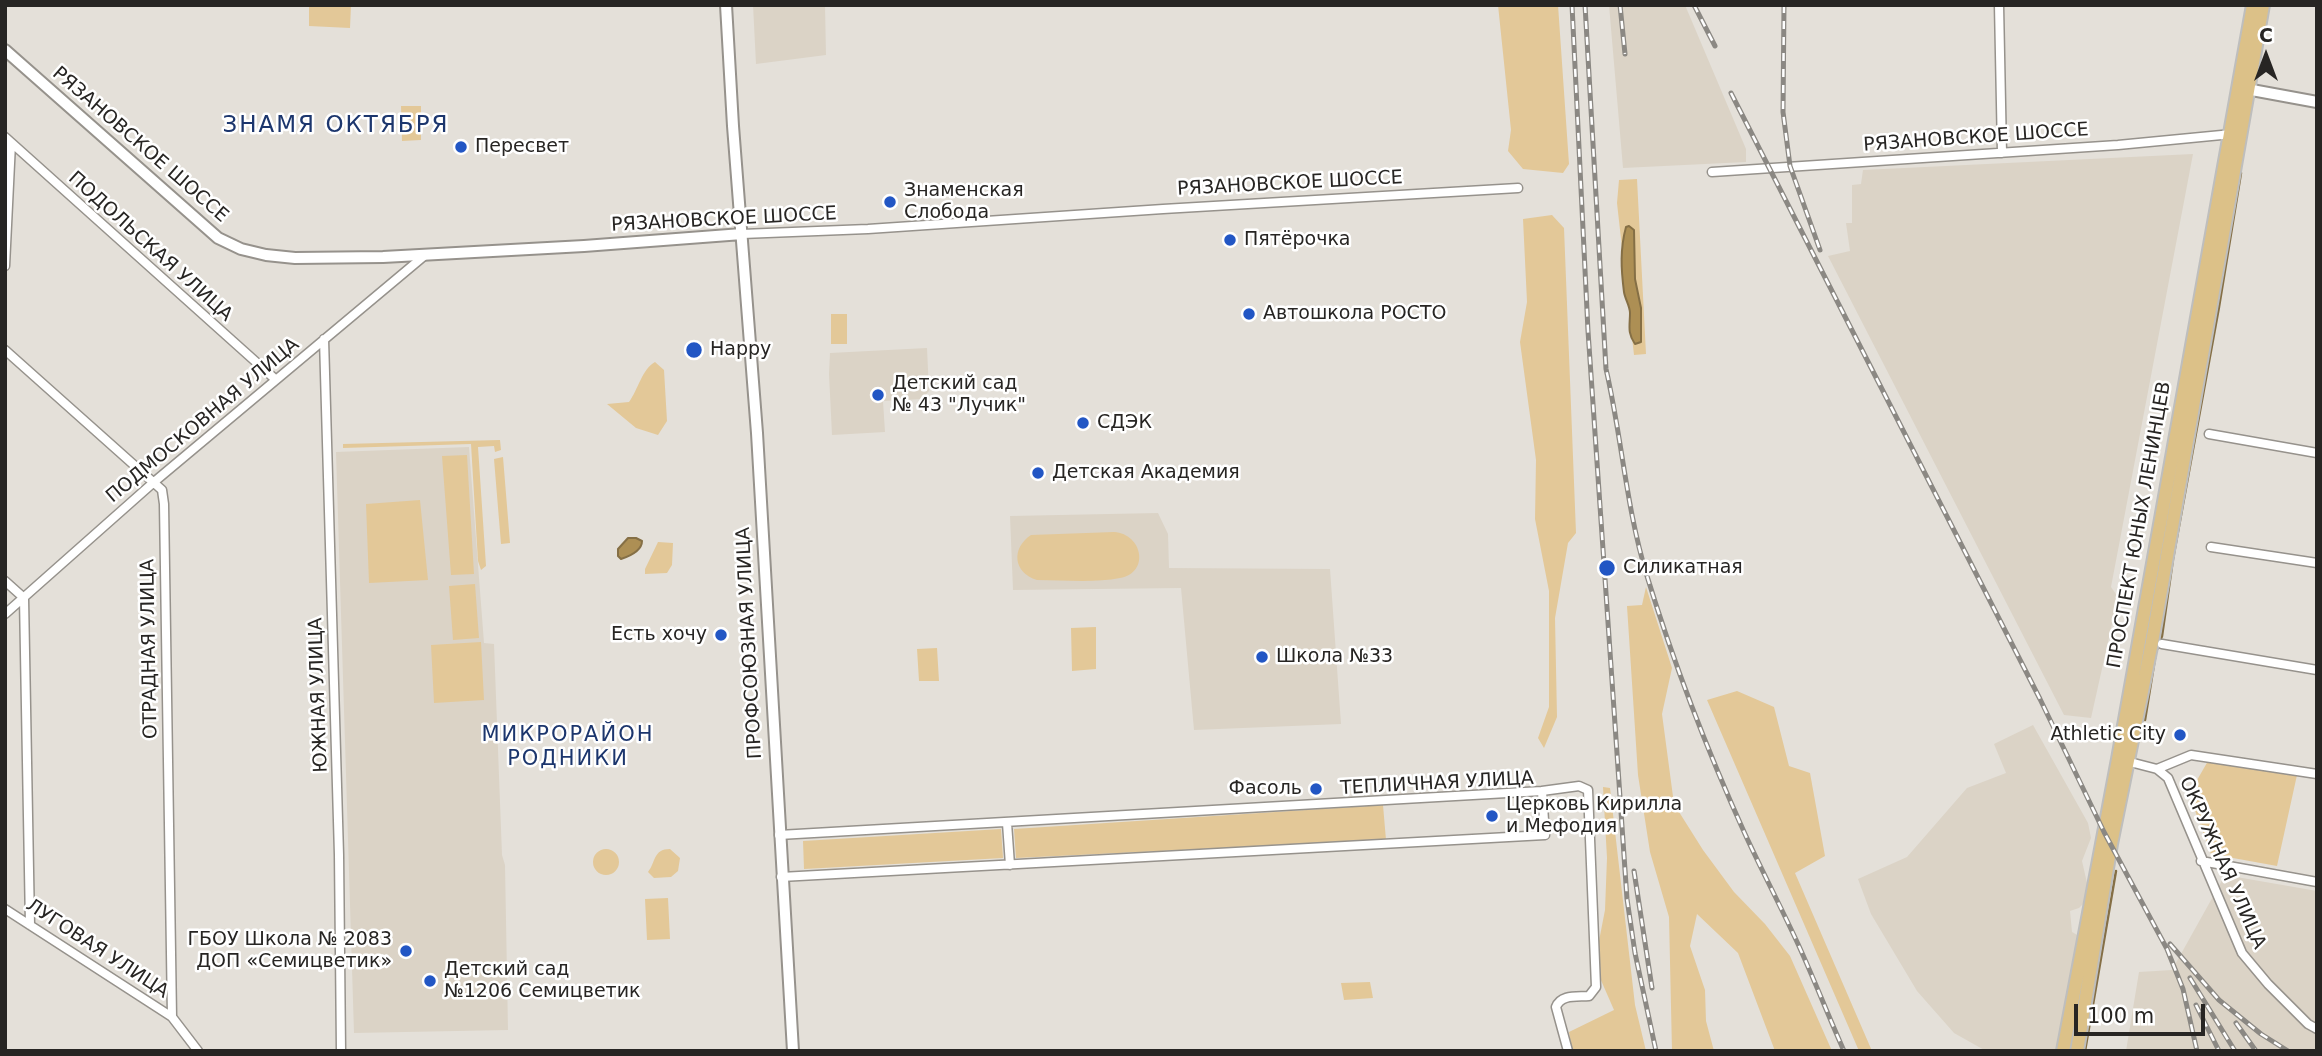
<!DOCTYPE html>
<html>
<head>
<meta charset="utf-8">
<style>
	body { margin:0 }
	#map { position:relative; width:2322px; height:1056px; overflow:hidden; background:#e4e0d9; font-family:"DejaVu Sans",sans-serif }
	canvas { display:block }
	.frame { position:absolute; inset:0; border:7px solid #272523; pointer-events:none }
	.north { position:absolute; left:2231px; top:21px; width:70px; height:70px; -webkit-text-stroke:5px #fff; paint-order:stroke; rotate:0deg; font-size:19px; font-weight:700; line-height:28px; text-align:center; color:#272523 }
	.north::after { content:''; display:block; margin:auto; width:24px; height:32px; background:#272523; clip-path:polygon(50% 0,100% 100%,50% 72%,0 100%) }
	.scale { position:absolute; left:2074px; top:1004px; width:131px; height:32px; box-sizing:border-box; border:4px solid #272523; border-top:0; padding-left:9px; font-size:21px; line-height:24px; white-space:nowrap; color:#272523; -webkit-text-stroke:5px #fff; paint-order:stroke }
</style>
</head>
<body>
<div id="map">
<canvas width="2322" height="1056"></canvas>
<div class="frame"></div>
<div class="north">С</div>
<div class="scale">100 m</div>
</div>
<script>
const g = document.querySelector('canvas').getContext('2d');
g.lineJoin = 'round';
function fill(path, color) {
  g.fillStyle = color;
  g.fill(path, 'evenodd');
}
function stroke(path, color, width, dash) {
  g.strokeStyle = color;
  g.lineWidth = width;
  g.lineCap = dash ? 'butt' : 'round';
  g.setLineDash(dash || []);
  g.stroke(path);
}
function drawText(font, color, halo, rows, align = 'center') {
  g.font = font + ' "DejaVu Sans",sans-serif';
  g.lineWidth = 5;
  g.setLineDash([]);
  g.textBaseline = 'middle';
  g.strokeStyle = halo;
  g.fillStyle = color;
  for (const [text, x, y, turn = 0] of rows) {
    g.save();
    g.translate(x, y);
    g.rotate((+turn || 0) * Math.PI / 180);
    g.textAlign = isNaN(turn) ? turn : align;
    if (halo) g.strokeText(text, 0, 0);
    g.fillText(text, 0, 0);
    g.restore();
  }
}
fill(new Path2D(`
	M753,5h72l1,50 -70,9z
	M1609,5h76l61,144v13l-123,6z
	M2193,154l-82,433 7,10 -27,121 -27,-3 -236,-459 22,-5 -4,-28h6v-38l9,-1 2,-14z
	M927,348l2,43 -7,8 -39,2 2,31 -53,3 -3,-61 1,-21z
	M469,447l15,196 10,1 8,211 3,10 3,165 -154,3 -18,-581z
	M1158,513l10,21 1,34 161,1 11,155 -147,6 -13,-142 -168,2 -3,-74z
	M2033,725l55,98 3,15 -9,23 5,22 -2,19 -6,6 -9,3 2,21 7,4 -21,115h-72l-32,-18 -37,-42 -46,-77 -13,-35 49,-22 60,-69 39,-15 -12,-29z
	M2225,875l92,16v160h-191l13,-79 33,-2z`), '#dbd3c6');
fill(new Path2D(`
	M309,5h42l-1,23 -41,-2z
	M1498,5h60l11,159 -6,9 -40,-4 -15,-18 3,-21z
	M401,106h20v34l-19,1z
	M1637,179l9,175 -12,1 -17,-152 2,-23z
	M1552,215l12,13 12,305 -8,10 -13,75 2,99 -13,31 -6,-10 11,-31v-116l-14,-72 1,-59 -16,-118 7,-40 -4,-83z
	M831,314h16v30h-16z
	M655,362l9,8 3,51 -9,14 -22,-7 -29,-24 22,-2c9,-12 13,-33 26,-40z
	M500,440l1,10 -6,2 -1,-6 -16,1 8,119 -5,4 -3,-9 -7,-117 -128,4v-4z
	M467,455l7,119 -23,1 -9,-119z
	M503,457l7,86 -9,1 -7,-85z
	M420,500l8,80 -59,3 -3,-79z
	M1114,532c29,2 36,41 6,46 -25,5 -58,2 -83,2 -24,-7 -26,-32 -6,-45z
	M658,542l15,1 -1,22 -5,8 -22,1v-5z
	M475,584l4,54 -26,2 -4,-54z
	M1646,587l26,81 -10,46 12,90 29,46 31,42 31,32 25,32 42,95h-57l-37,-98 -41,-39 -7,32 15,44 1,31 8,30h-42l-3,-134 -19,-65 -12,-77 -11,-169 15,-1z
	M1096,627v42l-24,2 -1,-43z
	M481,642l3,58 -50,3 -3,-58z
	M937,648l2,33h-20l-2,-32z
	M1737,691l37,16 15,59 21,7 15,83 -30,17 77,178h-13l-152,-351z
	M2208,761l89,14 -20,91 -66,-12 -22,-60z
	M1603,787l7,1 25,217 11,46h-74l-3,-19 45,-22 -14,-32 -2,-32 7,-36 2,-52z
	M1383,805l3,35 -370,18 -2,-29z
	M1001,829l2,29 -199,11 -1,-28z
	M593 862a13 13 0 1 1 26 0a13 13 0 1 1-26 0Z
	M670,849l10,9 -2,13 -7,6 -17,1 -6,-6c8,-10 5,-23 22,-23z
	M668,898l2,41 -23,1 -2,-41z
	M1370,982l3,16 -29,2 -3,-17z`), '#e3c898');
const water = new Path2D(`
	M1629,226l5,4 1,49 6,29v34l-6,2c-8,-11 -5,-19 -5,-31 0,-7 -5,-14 -6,-21 -3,-23 -4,-43 2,-65z
	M628,538h8l6,3c0,9 -12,15 -21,18l-3,-3v-7z`);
fill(water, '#ad8f54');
stroke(water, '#856f45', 2);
stroke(new Path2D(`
	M2145,720l11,-68 6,-16 11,-77 46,-252 22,-134
	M2085,1051l31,-180`), '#856f45', 2.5);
const street = new Path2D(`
	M1999,5l3,148
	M5,137l270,242
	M1712,172l406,-27 114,-11
	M742,234l126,-5 295,-20 355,-21
	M5,266l6,-123
	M324,339l15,516 2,196
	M5,350l157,140 2,14 8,513
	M2209,434l108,19
	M2211,547l106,16
	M5,581l19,17 6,327
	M5,614l149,-132 270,-226
	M2162,644l155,26
	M2126,761l31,8 11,9 74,175 26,31 40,40 9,5
	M2157,769l34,-14 126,19
	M1542,791l37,-5 9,4 8,197 -7,9c-12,1 -28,-2 -33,11l12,44
	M1007,823l3,42
	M779,835l763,-44 3,44 -764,42
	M2201,861l116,21
	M5,909l167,108 26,34`);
const secondary = new Path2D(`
	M726,5l7,121 24,307 36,618
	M5,50l213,188 23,11 25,6 29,3 88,-1 201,-11 158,-12
	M2241,88l76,14`);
const primary = new Path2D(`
	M2063,1051l55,-292 135,-754
	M2077,1051l34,-207 41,-202 111,-637`);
stroke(street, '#96928c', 11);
stroke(secondary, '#96928c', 14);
stroke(primary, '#bebebd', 16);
stroke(street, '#fff', 8);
stroke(secondary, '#fff', 10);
stroke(primary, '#dcc188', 12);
const rail = new Path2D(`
	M1572,5l16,326 39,568 8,54 21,98
	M1585,5l21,364c16,69 20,139 41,207 27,88 60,174 98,258 17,37 36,73 53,110 16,35 30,71 46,107
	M1620,5l5,49
	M1694,5l21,41
	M1784,5l-1,107 7,54 30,84
	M1731,93l309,606 64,133 63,117 16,40 14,62
	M1634,871l18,117
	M2170,944l49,56 42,34 27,17
	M2190,978l45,73
	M2196,1005l23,46
	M2236,1023l20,28`);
stroke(rail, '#8b8883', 5);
stroke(rail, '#fff', 2.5, [8]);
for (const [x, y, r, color] of [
	[461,147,7,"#2256c4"],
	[890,202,7,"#2256c4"],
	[1230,240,7,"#2256c4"],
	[1249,314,7,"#2256c4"],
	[694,350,9,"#2256c4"],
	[878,395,7,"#2256c4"],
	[1083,423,7,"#2256c4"],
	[1038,473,7,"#2256c4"],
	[1607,568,9,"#2256c4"],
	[721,635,7,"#2256c4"],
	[1262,657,7,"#2256c4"],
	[2180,735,7,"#2256c4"],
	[1316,789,7,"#2256c4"],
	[1492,816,7,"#2256c4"],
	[406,951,7,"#2256c4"],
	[430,981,7,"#2256c4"]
]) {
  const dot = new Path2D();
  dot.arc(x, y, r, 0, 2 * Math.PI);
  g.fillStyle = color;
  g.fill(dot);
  stroke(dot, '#fff', 2.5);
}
drawText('19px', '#272523', '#fff', [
	["РЯЗАНОВСКОЕ ШОССЕ",1976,138,-4],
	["РЯЗАНОВСКОЕ ШОССЕ",140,145,41],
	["РЯЗАНОВСКОЕ ШОССЕ",1290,184,-3],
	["РЯЗАНОВСКОЕ ШОССЕ",724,220,-3],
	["ПОДОЛЬСКАЯ УЛИЦА",150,247,42],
	["ПОДМОСКОВНАЯ УЛИЦА",203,421,-40],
	["ПРОСПЕКТ ЮНЫХ ЛЕНИНЦЕВ",2140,525,-80],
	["ПРОФСОЮЗНАЯ УЛИЦА",750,643,-93],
	["ОТРАДНАЯ УЛИЦА",150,649,-91],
	["ЮЖНАЯ УЛИЦА",319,695,-92],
	["ТЕПЛИЧНАЯ УЛИЦА",1437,784,-3],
	["ОКРУЖНАЯ УЛИЦА",2222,863,66],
	["ЛУГОВАЯ УЛИЦА",97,949,33]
]);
drawText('19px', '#272523', '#fff', [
	["Пересвет",475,147],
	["Знаменская",904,191],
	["Слобода",904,213],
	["Пятёрочка",1244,240],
	["Автошкола РОСТО",1263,314],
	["Happy",710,350],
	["Детский сад",892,384],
	["№ 43 \"Лучик\"",892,406],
	["СДЭК",1097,423],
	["Детская Академия",1052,473],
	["Силикатная",1623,568],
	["Есть хочу",707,635,"right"],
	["Школа №33",1276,657],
	["Athletic City",2166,735,"right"],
	["Фасоль",1302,789,"right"],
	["Церковь Кирилла",1506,805],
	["и Мефодия",1506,827],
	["ГБОУ Школа № 2083",392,940,"right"],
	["ДОП «Семицветик»",392,962,"right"],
	["Детский сад",444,970],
	["№1206 Семицветик",444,992]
], 'left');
g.letterSpacing = '2px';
drawText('21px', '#1c366d', '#fff', [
	["МИКРОРАЙОН",568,736],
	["РОДНИКИ",568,760]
]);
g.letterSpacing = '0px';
g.letterSpacing = '2px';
drawText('23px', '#1c366d', '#fff', [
	["ЗНАМЯ ОКТЯБРЯ",336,126]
]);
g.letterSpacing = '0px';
</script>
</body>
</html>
